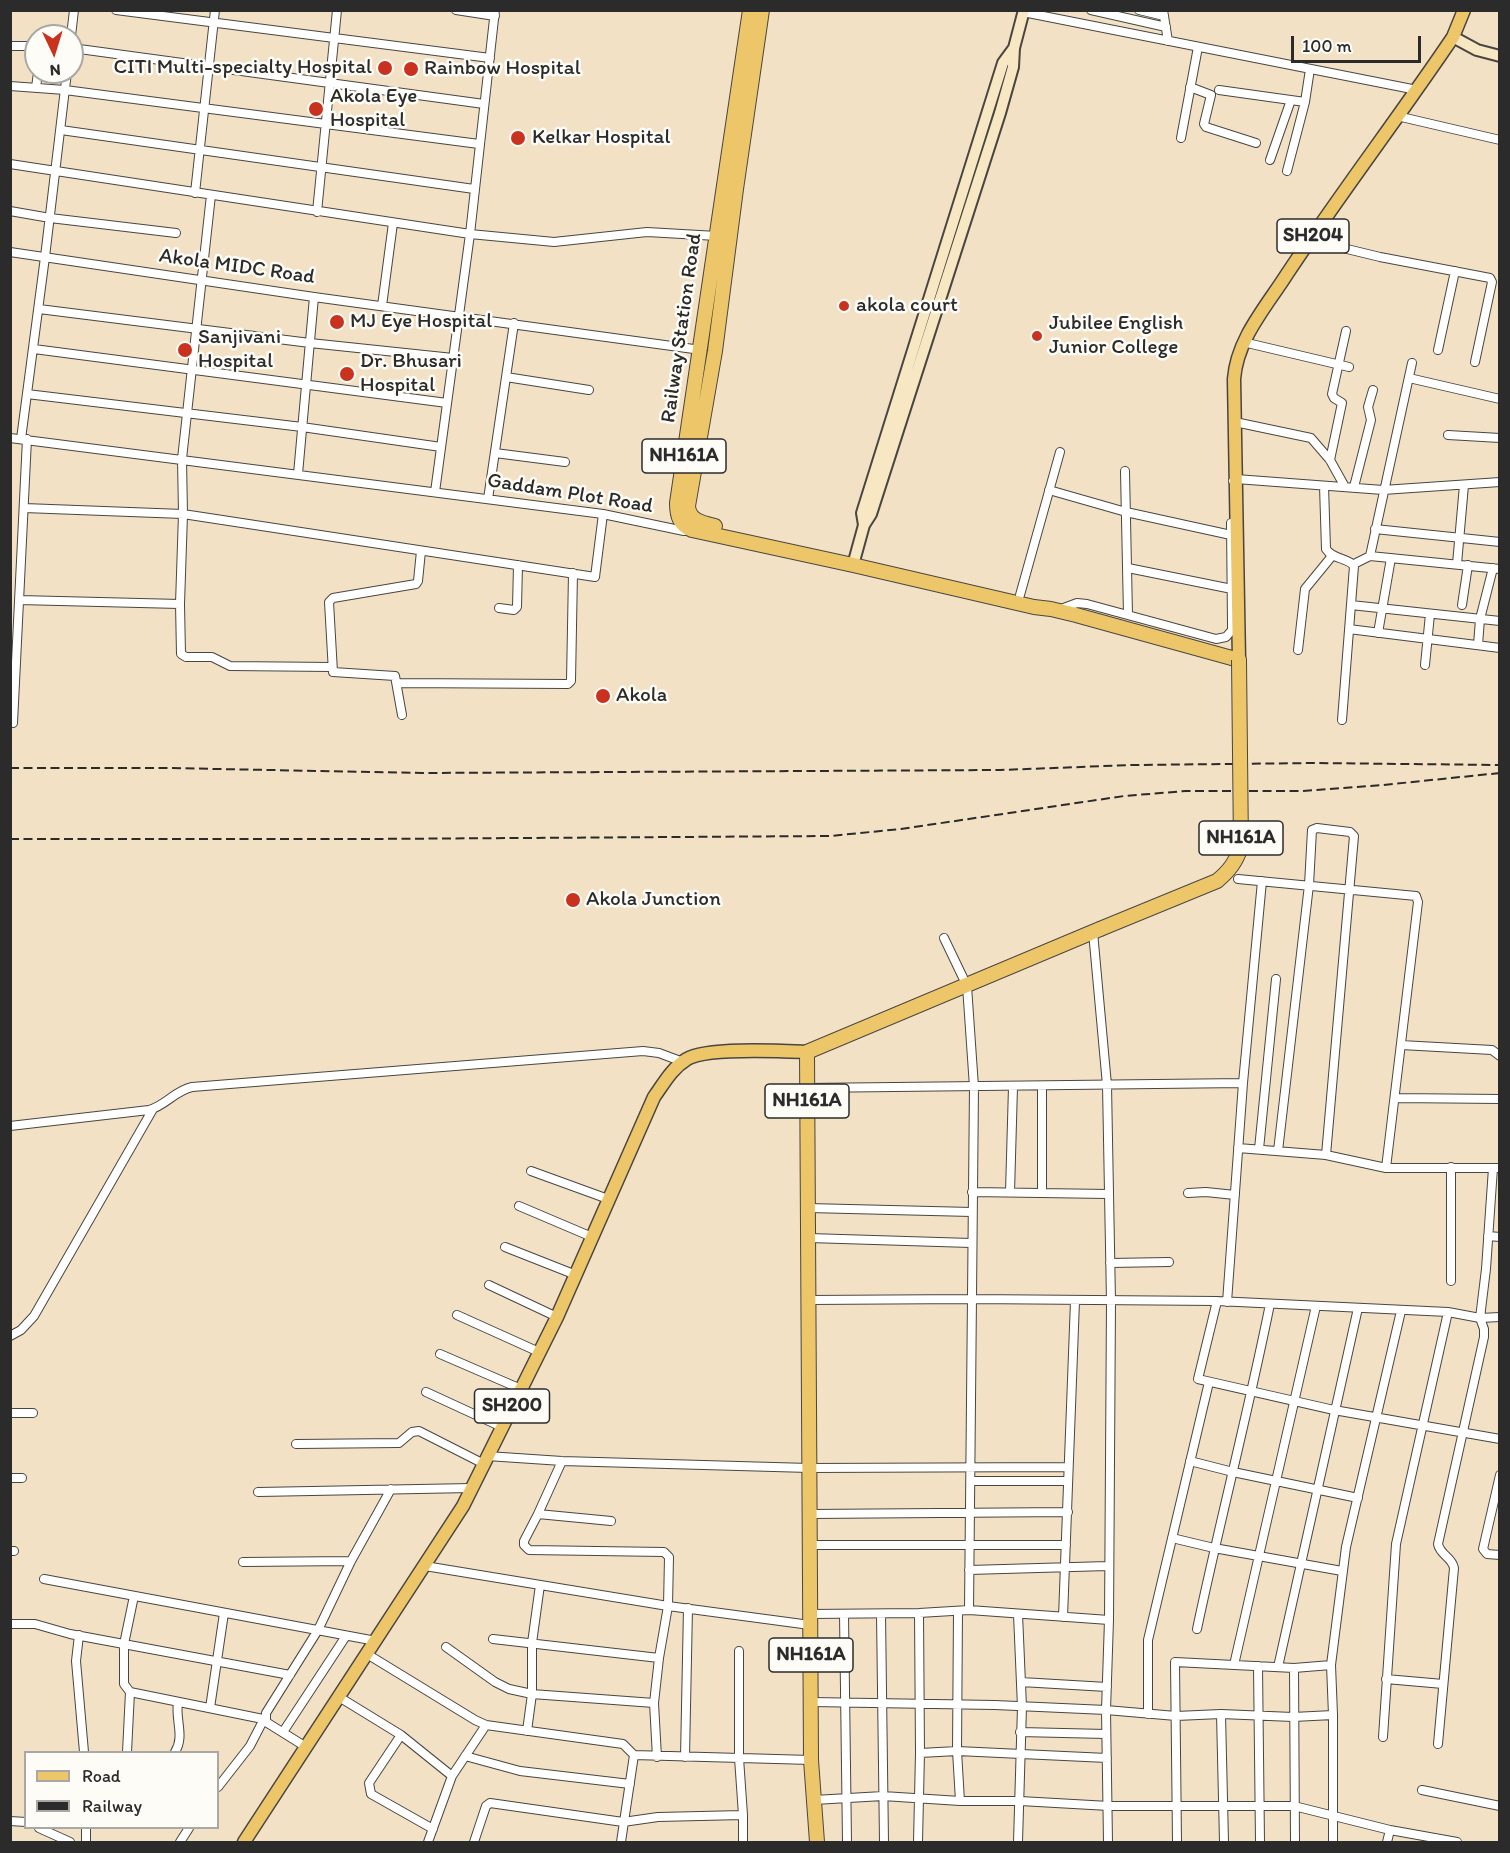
<!DOCTYPE html>
<html>
<head>
<meta charset="utf-8">
<style>
	body { margin:0 }
	#map { position:relative; width:1510px; height:1853px; overflow:hidden; background:#f2e1c5; font-family:Itim,sans-serif }
	canvas { display:block }
	.frame { position:absolute; inset:0; border:12px solid #2b2b2b; pointer-events:none }
	.legend { position:absolute; left:24px; top:1751px; width:195px; height:78px; box-sizing:border-box; background:#fdfcf7; border:2px solid #a9a8a5; margin:0; padding:8px 10px; list-style:none; font-size:18px; color:#2b2b2b }
	.legend li { display:flex; align-items:center; gap:12px; height:30px }
	.legend b { width:30px; border:2px solid #a9a8a5 }
	.north { position:absolute; left:24px; top:24px; width:60px; height:60px; box-sizing:border-box; background:#fdfcf7; border:2px solid #a9a8a5; border-radius:50%; rotate:176deg; font-size:16px; font-weight:700; line-height:24px; text-align:center; color:#2b2b2b }
	.north::after { content:''; display:block; margin:auto; width:21px; height:27px; background:#c8321e; clip-path:polygon(50% 0,100% 100%,50% 72%,0 100%) }
	.scale { position:absolute; left:1291px; top:36px; width:130px; height:27px; box-sizing:border-box; border:3px solid #2b2b2b; border-top:0; padding-left:8px; font-size:18px; line-height:21px; white-space:nowrap; color:#2b2b2b; -webkit-text-stroke:4px #fdfcf7; paint-order:stroke }
</style>
</head>
<body>
<div id="map">
<canvas width="1510" height="1853"></canvas>
<div class="frame"></div>
<ul class="legend">
<li><b style="height:8px;background:#ecc669"></b>Road</li>
<li><b style="height:8px;background:#2b2b2b"></b>Railway</li>
</ul>
<div class="north">N</div>
<div class="scale">100 m</div>
</div>
<script>
const g = document.querySelector('canvas').getContext('2d');
g.lineJoin = 'round';
function stroke(path, color, width, dash) {
  g.strokeStyle = color;
  g.lineWidth = width;
  g.lineCap = dash ? 'butt' : 'round';
  g.setLineDash(dash || []);
  g.stroke(path);
}
function drawText(font, color, halo, rows, align = 'center') {
  g.font = font + ' Itim,sans-serif';
  g.lineWidth = 5;
  g.setLineDash([]);
  g.textBaseline = 'middle';
  g.strokeStyle = halo;
  g.fillStyle = color;
  for (const [text, x, y, turn = 0] of rows) {
    g.save();
    g.translate(x, y);
    g.rotate((+turn || 0) * Math.PI / 180);
    g.textAlign = isNaN(turn) ? turn : align;
    if (halo) g.strokeText(text, 0, 0);
    g.fillText(text, 0, 0);
    g.restore();
  }
}
const street = new Path2D(`
	M116,10l374,48
	M456,10l39,6
	M1091,10l75,17
	M1139,10l25,6
	M1163,10l5,31
	M1023,12l394,78
	M71,36l3,-26
	M10,46h26
	M72,48l412,56
	M10,86l55,4 414,54
	M1190,87l21,8 -7,29 2,3 50,16
	M36,88l2,-16
	M1219,90l86,12
	M1397,116l103,24
	M61,130l413,59
	M1181,138l17,-91
	M1270,160l21,-60
	M10,164l460,70 84,8 93,-10 70,4
	M1287,171l18,-69 5,-33
	M195,193l20,-183
	M211,195l-29,264 1,55 412,63 8,-63
	M10,211l40,7 126,15
	M317,212l20,-202
	M1310,240l70,17 110,21 2,4 -17,80
	M10,252l304,45 387,53
	M382,306l11,-83
	M39,309l271,34 143,15
	M1243,342l106,25
	M34,349l413,54
	M1438,350l17,-79
	M1412,363l-42,193 130,13
	M506,377l83,13
	M1409,378l91,21
	M27,394l275,33 139,20
	M1235,422l76,16 19,22 15,27
	M1448,435l52,3
	M10,438l593,76 81,17 2,-5
	M21,439l24,-182 22,-185
	M495,453l70,9
	M1330,460l12,-57 -8,-5 -2,-4 14,-63
	M1125,471l3,144
	M298,474l16,-177
	M1233,481l3,-2 147,11 117,-8
	M1324,486l2,63c7,11 21,8 28,17l-12,154
	M1354,487l17,-67 -3,-13 5,-17
	M1049,490l77,22 105,23
	M435,492l35,-258 25,-224
	M488,499l26,-176
	M24,508l159,6 -3,90 1,50 5,3h26l18,9 102,1
	M1375,529l125,13
	M1354,564l16,-8
	M1457,564l7,-79
	M1128,568l104,21
	M1020,595l40,-143
	M19,600l161,4
	M1351,605l149,16
	M1462,605l6,-40
	M499,608l15,2 3,-3 1,-42
	M1061,609l16,-6 10,1 129,35 10,-2 6,-7v-5l-1,-102
	M1349,629l151,19
	M1378,633l13,-75
	M1478,645l2,-26 13,-51
	M1298,650l7,-61 27,-33
	M1425,665l5,-51
	M397,683l171,1 3,-3 2,-108
	M402,715l-7,-39 -62,-4 -4,-70 4,-4 83,-14 2,-3 3,-30
	M13,723l14,-284
	M1238,879l178,17 2,6 -32,266h114
	M1093,932l14,153 4,216 -2,319 -3,90 2,132
	M944,938l23,48 7,101 -5,523 140,10
	M1401,1045l91,5 8,6
	M1042,1086v106
	M807,1088l436,-5
	M1395,1098l105,1
	M10,1126l139,-16c16,-4 27,-20 43,-23l451,-36 16,2 24,9
	M1238,1148l88,7 60,13
	M1259,1149l17,-170
	M1278,1151l31,-266 3,-55 5,-2 33,4 4,4 -28,319
	M531,1171l77,28
	M972,1192l136,2
	M1010,1192l3,-105
	M1188,1193l18,-1 29,3
	M519,1206l73,31
	M808,1208l164,4
	M1488,1236l12,1
	M809,1238l162,5
	M505,1247l71,28
	M1110,1263l59,-1
	M1451,1281v-114
	M489,1285l68,32
	M808,1300l163,-1 246,2 231,11 32,6 20,-1
	M1217,1301l-19,78 136,31 166,29
	M1227,1302l16,-219 19,-202
	M457,1315l82,37
	M10,1336l11,-6 13,-14 119,-207
	M440,1354l81,35
	M426,1392l76,35
	M10,1413h23
	M296,1444l103,-1 13,-11 7,-1 65,33
	M487,1456l75,5 247,7 259,-1
	M562,1461l-24,53 -14,27v4l5,5 135,2 5,5 -1,49 -9,52 -5,45 3,54
	M1190,1461l43,11 125,26
	M1500,1475l-17,74 4,5 13,1
	M10,1478h12
	M971,1481h97
	M258,1492l214,-4
	M538,1514l73,7
	M810,1514l258,-2
	M1172,1538l42,10 128,23
	M810,1545h256
	M10,1551h4
	M243,1562l108,-1
	M425,1566l243,40 142,19
	M969,1570l139,-4
	M44,1579l332,62
	M134,1596l-10,48v40l6,8 133,27
	M958,1611l-1,140 3,50
	M810,1614l109,-1 50,-3
	M844,1614l3,228
	M881,1614l3,228
	M1063,1617l12,-316
	M10,1624h25l35,10 220,41
	M1197,1629c23,-108 51,-216 73,-325
	M79,1635l-3,26 8,91
	M493,1639l166,19
	M446,1647l49,35 14,7 23,5 122,9
	M739,1651v107l4,57v27
	M367,1654l108,66 11,5 137,19 11,11 177,5
	M1234,1665l82,-359
	M1258,1666l2,176
	M1278,1667l80,-359
	M1294,1668l1,174
	M1386,1679l57,5
	M1021,1682l86,5
	M339,1697l62,38 51,41 34,-51
	M811,1702l184,3 111,5 70,6 45,-2 72,3 40,-2 -2,-50 15,-118 55,-236
	M210,1708l14,-95
	M1148,1714v-74l61,-258
	M1221,1714l3,128
	M1333,1715v127
	M527,1731l5,-37v-51l8,-58
	M283,1732l63,-96
	M1020,1732l86,2
	M401,1735l-32,48 2,11 62,35
	M1383,1737l13,-193 52,-232
	M1438,1744l16,-176c-2,-11 -14,-13 -16,-24l46,-207v-8l-4,-11 6,-49 7,-101
	M306,1747l-40,-25v-9l52,-83 33,-69 40,-72
	M127,1752l3,-60
	M175,1752c10,-16 0,-32 3,-50
	M920,1753l37,-2 150,7
	M465,1756l55,15 110,13
	M685,1757l3,-149
	M218,1787l32,-41 15,-29
	M1422,1790l78,16
	M814,1800l69,-4 77,5h60l89,5h185l96,24 67,12
	M10,1821l16,1
	M39,1828l31,14
	M86,1828v14
	M180,1842l9,-14
	M428,1842l24,-66
	M474,1842l12,-36 4,-3 133,19 35,-5 85,-2
	M621,1842l13,-87
	M918,1842l2,-89 -1,-140
	M1018,1842l4,-135 -4,-93
	M1177,1842l-2,-180 119,6 37,-3
	M1387,1842l3,-12`);
const secondary = new Path2D(`
	M1453,37l24,13 23,6
	M864,525l-2,-12 141,-450 11,-15
	M853,565l11,-40 7,-11 129,-401 13,-46 1,-19 10,-38`);
const primary = new Path2D(`
	M1239,660l-5,-281c3,-40 32,-72 53,-105 53,-80 112,-157 166,-237l11,-27
	M244,1842l219,-336 94,-189 97,-220c10,-14 18,-29 33,-38 19,-12 95,-8 120,-7`);
const highway = new Path2D(`
	M750,10l-73,493c0,14 3,22 15,27l161,35 181,42 17,2 25,6 163,45
	M715,526c-12,-3 -26,-5 -27,-20l27,-155 21,-162 26,-179
	M817,1842l-6,-82 -4,-708 293,-123`);
stroke(street, '#494642', 10);
stroke(secondary, '#494642', 14);
stroke(primary, '#494642', 15);
stroke(highway, '#494642', 16);
stroke(street, '#fff', 8);
stroke(secondary, '#f7e8c3', 10);
stroke(primary, '#ecc669', 12);
stroke(highway, '#ecc669', 14);
stroke(new Path2D(`
	M10,768h158l254,5 578,-3 133,-5 181,-2 186,2
	M10,839h356l464,-3 71,-7 223,-33 62,-5h116l81,-6 117,-12`), '#2b2b2b', 2, [9, 4.5]);
const highwayBridge = new Path2D(`
	M1100,929l117,-48c12,-10 19,-19 24,-34l-2,-187`);
stroke(highwayBridge, '#494642', 16, []);
stroke(highwayBridge, '#ecc669', 14);
for (const [x, y, r, color] of [
	[385,68,8,"#c8321e"],
	[411,69,8,"#c8321e"],
	[316,109,8,"#c8321e"],
	[518,138,8,"#c8321e"],
	[844,306,6,"#c8321e"],
	[337,322,8,"#c8321e"],
	[1037,336,6,"#c8321e"],
	[185,350,8,"#c8321e"],
	[347,374,8,"#c8321e"],
	[603,696,8,"#c8321e"],
	[573,900,8,"#c8321e"]
]) {
  const dot = new Path2D();
  dot.arc(x, y, r, 0, 2 * Math.PI);
  g.fillStyle = color;
  g.fill(dot);
  stroke(dot, '#fdfcf7', 2);
}
for (const [x, y, w] of [
	[1313,236,72],
	[684,456,84],
	[1241,838,84],
	[807,1101,84],
	[512,1406,75],
	[811,1655,84]
]) {
  const box = new Path2D();
  box.roundRect(x - w / 2, y - 17, w, 34, 4.5);
  g.fillStyle = '#fdfcf7';
  g.fill(box);
  stroke(box, '#2b2b2b', 1.5);
}
drawText('bold 20px', '#2b2b2b', null, [
	["SH204",1313,236],
	["NH161A",684,456],
	["NH161A",1241,838],
	["NH161A",807,1101],
	["SH200",512,1406],
	["NH161A",811,1655]
]);
drawText('21px', '#2b2b2b', '#fdfcf7', [
	["CITI Multi-specialty Hospital",372,68,"right"],
	["Rainbow Hospital",424,69],
	["Akola Eye",330,97],
	["Hospital",330,121],
	["Kelkar Hospital",532,138],
	["akola court",856,306],
	["MJ Eye Hospital",350,322],
	["Jubilee English",1049,324],
	["Junior College",1049,348],
	["Sanjivani",198,338],
	["Hospital",198,362],
	["Dr. Bhusari",360,362],
	["Hospital",360,386],
	["Akola",616,696],
	["Akola Junction",586,900]
], 'left');
drawText('21px', '#2b2b2b', '#fdfcf7', [
	["Akola MIDC Road",237,267,8],
	["Railway Station Road",682,328,-82],
	["Gaddam Plot Road",570,494,9]
]);
</script>
</body>
</html>
